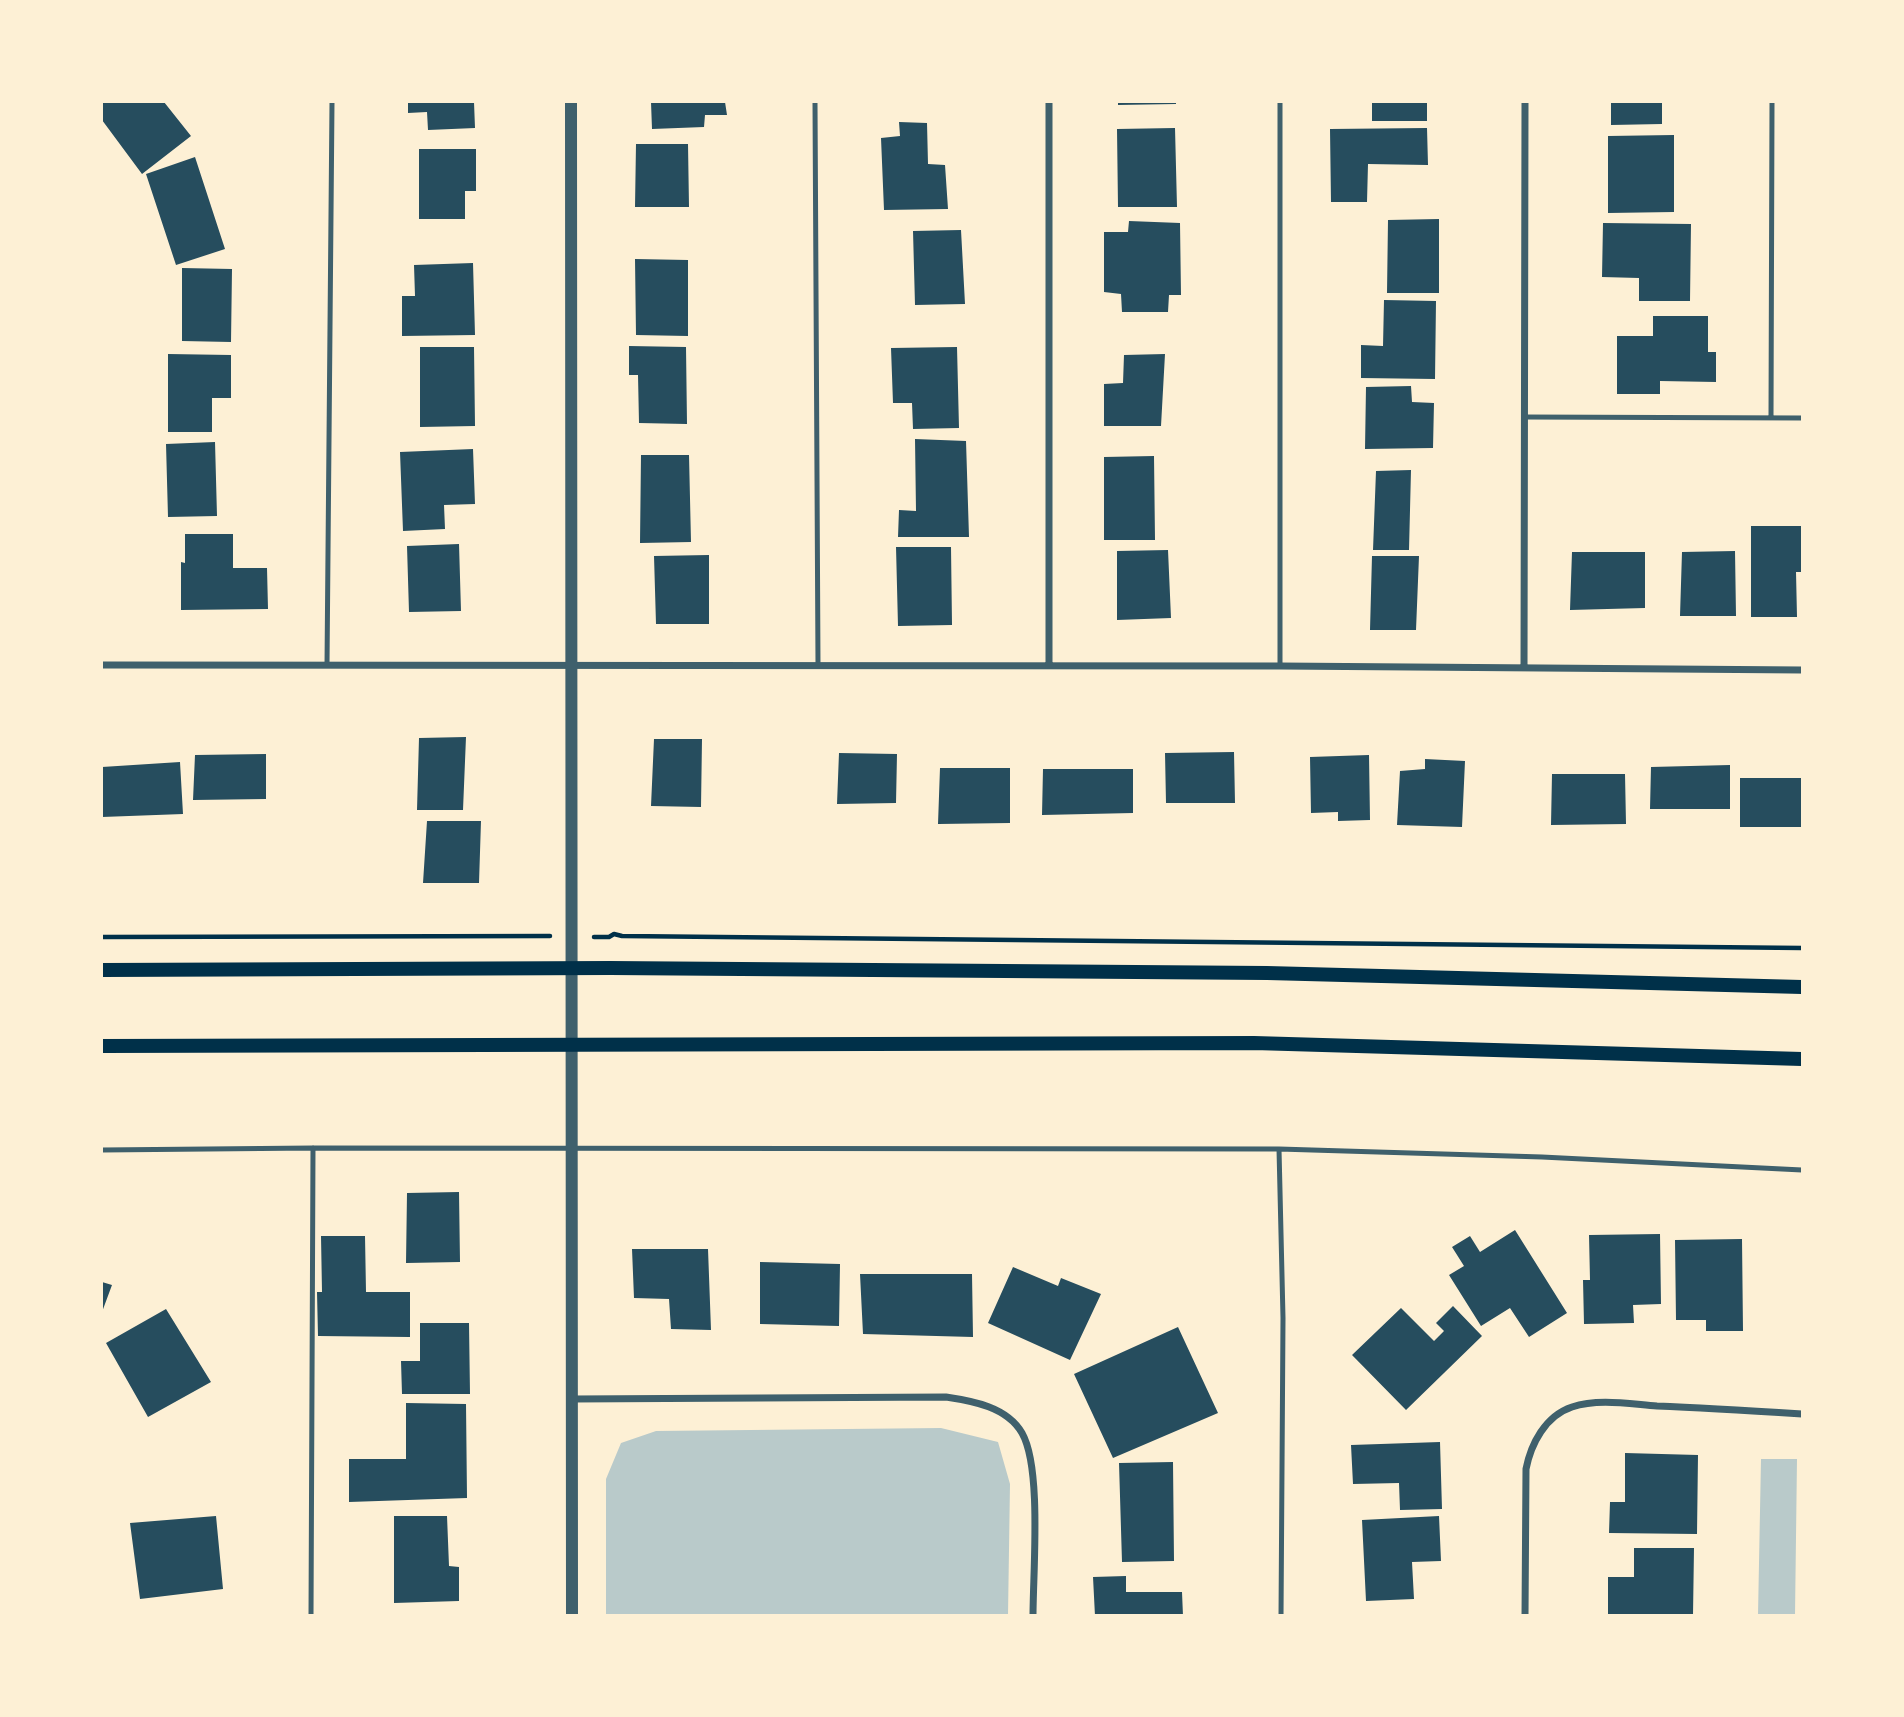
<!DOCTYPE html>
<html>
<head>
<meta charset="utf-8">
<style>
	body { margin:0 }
	#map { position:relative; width:1904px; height:1717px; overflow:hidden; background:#fdf0d5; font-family:Signika,sans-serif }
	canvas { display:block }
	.frame { position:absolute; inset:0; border:103px solid #fdf0d5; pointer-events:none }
</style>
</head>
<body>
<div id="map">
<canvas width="1904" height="1717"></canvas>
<div class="frame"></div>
</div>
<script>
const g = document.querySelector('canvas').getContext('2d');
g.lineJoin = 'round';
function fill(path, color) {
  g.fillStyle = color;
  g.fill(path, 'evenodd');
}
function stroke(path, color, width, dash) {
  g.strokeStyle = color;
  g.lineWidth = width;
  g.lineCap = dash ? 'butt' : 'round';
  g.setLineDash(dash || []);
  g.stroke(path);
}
fill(new Path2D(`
	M941,1428l57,14 12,42 -2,131h-402v-136l15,-36 35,-12z
	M1761,1459h36l-2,156h-37z`), '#b9caca');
fill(new Path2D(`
	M102,102h62l27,34 -49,38 -40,-54z
	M408,102h66l1,26 -47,2 -1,-18 -19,1z
	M651,102h74l2,13h-22l-1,12 -52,2z
	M1118,102h58v2l-58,1z
	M1372,102h55v19h-55z
	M1611,102h51v22l-51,1z
	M899,122l28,1 1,41 17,1 3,44 -64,1 -3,-72 19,-2z
	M1175,128l2,79h-59l-1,-78z
	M1427,128l1,37 -60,-1 -1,38h-36l-1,-73z
	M1674,135v77l-66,1v-77z
	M636,144h52l1,63h-54z
	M419,149h57v42h-11v28h-46z
	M195,157l30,92 -49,16 -30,-91z
	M1439,219v74h-52l1,-73z
	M1129,221l51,2 1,72h-12l-1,17h-46l-1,-18 -17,-2v-60h24z
	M1603,223l88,1 -1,77h-51v-23l-37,-1z
	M961,230l4,74 -50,1 -2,-74z
	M635,259l53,1v76l-52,-1z
	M473,263l2,72 -73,1v-40h13l-1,-31z
	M182,268l50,1 -1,73 -49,-1z
	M1384,300l52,1 -1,78 -74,-1v-33l22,1z
	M1653,316h55v36h8v30l-56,-1v13h-43v-58h36z
	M629,346l57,1 1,77 -48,-1 -1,-48h-9z
	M420,347h54l1,79 -55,1z
	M957,347l2,81 -46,1 -1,-26h-19l-2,-55z
	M168,354l63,1v43h-19v34h-44z
	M1165,354l-4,72h-57v-42l19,-1 1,-28z
	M1411,386l1,16 22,1 -1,45 -68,1 1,-62z
	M915,439l51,2 3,96h-71l1,-27 17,1z
	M215,442l2,74 -49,1 -2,-73z
	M473,449l2,55 -31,1 1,24 -42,2 -3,-79z
	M641,455h48l2,87 -51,1z
	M1154,456l1,84h-51v-83z
	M1411,470l-2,80h-36l3,-79z
	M1751,526h51v46h-6l1,45h-46z
	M185,534h48v34h34l1,41 -87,1v-48l4,1z
	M459,544l2,67 -52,1 -2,-66z
	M896,547h55l1,78 -54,1z
	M1168,550l3,68 -54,2v-69z
	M1735,551l1,65h-56l2,-64z
	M1572,552h73v56l-75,2z
	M709,555v69h-53l-2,-68z
	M1372,556h47l-3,74h-46z
	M466,737l-3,73h-46l2,-72z
	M654,739h48l-1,68 -50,-1z
	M1234,752l1,51h-69l-1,-50z
	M839,753l58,1 -1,49 -59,1z
	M266,754v45l-73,1 2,-45z
	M1369,755l1,65 -32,1v-9l-27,1 -1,-56z
	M1425,759l40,2 -3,66 -65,-2 3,-54 25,-2z
	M180,762l3,52 -81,3v-50z
	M1730,765v44h-80l1,-42z
	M940,768h70v55l-72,1z
	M1043,769h90v44l-91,2z
	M1552,774h73l1,50 -75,1z
	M1740,778h62v49h-62z
	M427,821h54l-2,62h-56z
	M459,1192l1,70 -54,1 1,-70z
	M1515,1230l52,83 -38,24 -19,-29 -29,18 -32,-51 15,-9 -12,-19 18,-11 10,16z
	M1660,1234l1,70 -28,1 1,18 -50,1 -1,-44h7l-1,-45z
	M321,1236h44l1,56h44v45l-92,-1 -1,-44h5z
	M1742,1239l1,92h-37v-11h-30l-1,-80z
	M632,1249h76l3,81 -40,-1 -2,-30 -35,-1z
	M760,1262l80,2 -1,62 -79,-2z
	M1013,1267l45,19 3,-8 40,16 -31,66 -82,-37z
	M860,1274h112l1,63 -110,-3z
	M102,1282l10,3 -10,27z
	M1453,1306l29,30 -76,74 -54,-55 49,-47 33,33 10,-10 -8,-8z
	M166,1309l45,73 -63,35 -42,-74z
	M420,1323h49l1,71h-68l-1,-33h19z
	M1178,1327l40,86 -105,45 -39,-84z
	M406,1403l60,1 1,94 -118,4v-43h57z
	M1440,1442l2,67 -42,1 -1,-27 -46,1 -2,-39z
	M1625,1453l73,2 -1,79 -88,-1 1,-31h15z
	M1173,1462l1,99 -52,1 -3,-99z
	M216,1516l7,73 -83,10 -10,-76z
	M394,1516h53l2,50 10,1v34l-65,2z
	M1439,1516l2,45 -29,1 2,37 -48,2 -4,-81z
	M1634,1548h60l-1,67h-85v-38h26z
	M1126,1576v16h56l1,24h-88l-2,-39z`), '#264d5e');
stroke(new Path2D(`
	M102,937l448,-1
	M594,937h15l5,-3 8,2 1180,12`), '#003049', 4.5);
stroke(new Path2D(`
	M815,102l3,563
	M1280,102v564
	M1524,417l278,1
	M1771,417l1,-315
	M327,665l5,-563
	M1279,1149l4,169 -2,298
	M102,1150l211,-2 966,1 263,8 260,13
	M311,1616l2,-468`), '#3f606c', 5);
stroke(new Path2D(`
	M102,665l1178,1 522,4
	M1049,666v-564
	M1524,667l1,-565
	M573,1399l373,-2c27,4 61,10 76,36 20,35 11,139 11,183
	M1525,1616l1,-147c5,-25 19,-53 46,-62 26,-9 58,-3 85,-1 49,2 97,5 145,8`), '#3f606c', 7);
stroke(new Path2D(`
	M571,102l1,1514`), '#3f606c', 12);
stroke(new Path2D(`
	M102,970l508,-2 657,5 535,14
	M102,1046l1152,-3 548,16`), '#003049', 14);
</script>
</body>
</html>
